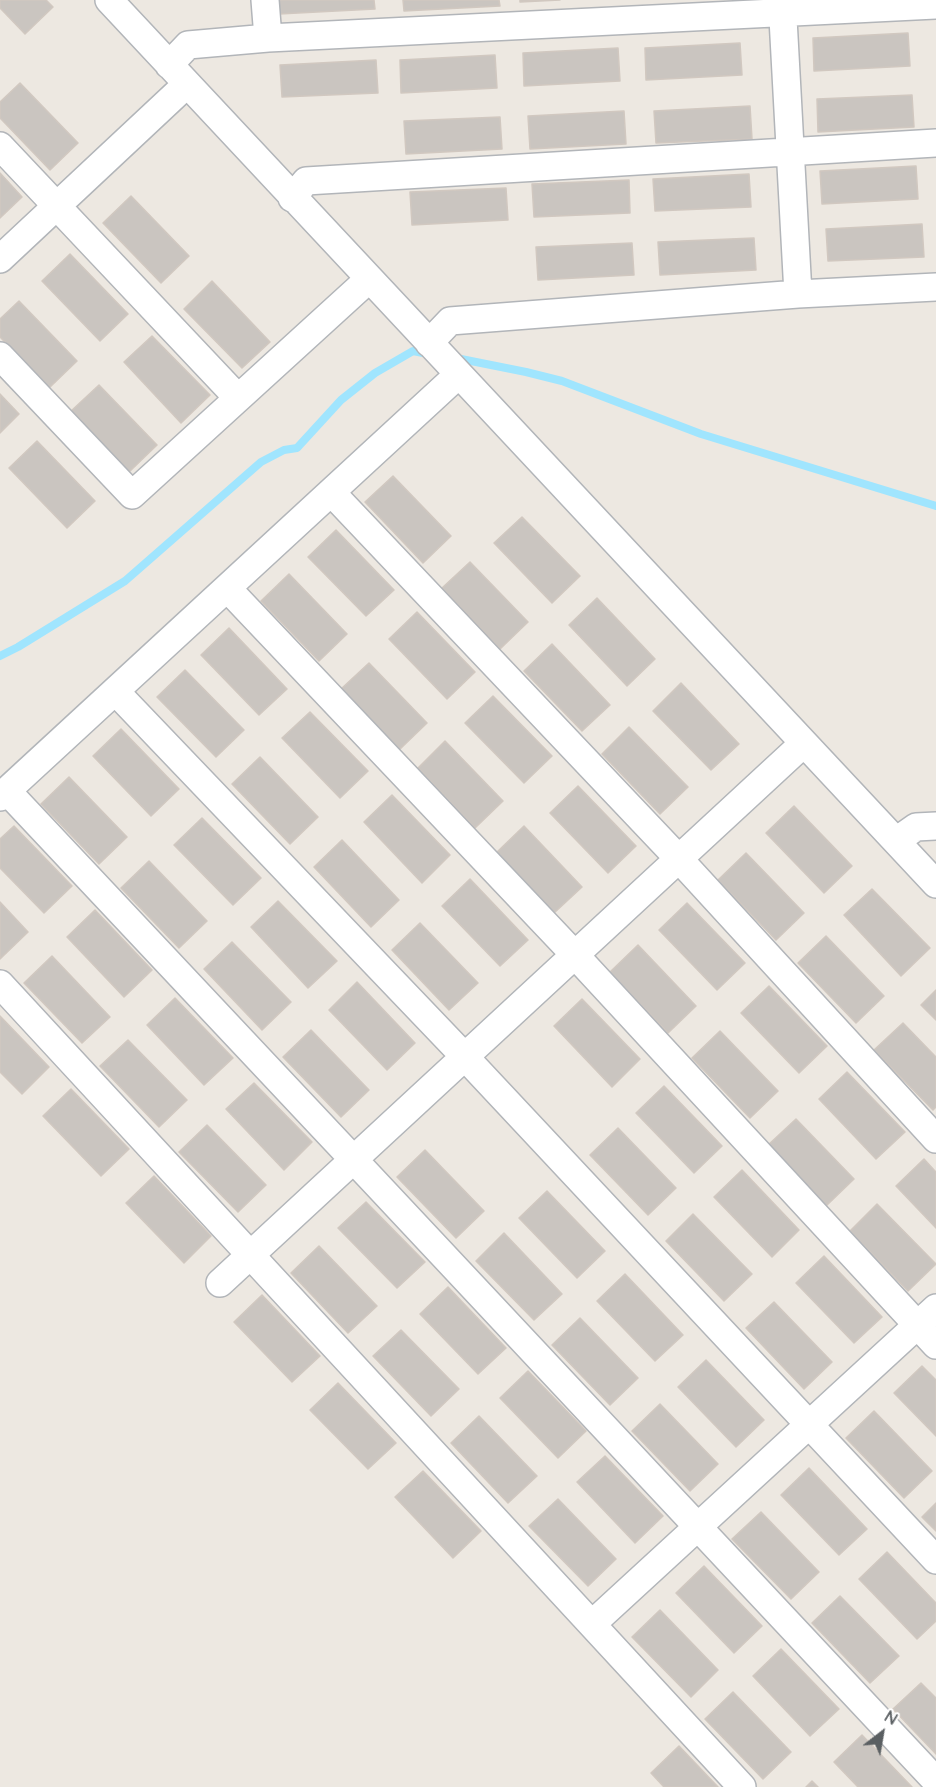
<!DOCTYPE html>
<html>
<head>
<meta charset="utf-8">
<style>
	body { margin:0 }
	#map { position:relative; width:936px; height:1787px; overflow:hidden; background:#ede8e1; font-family:Quicksand,sans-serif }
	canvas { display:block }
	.north { position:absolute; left:852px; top:1703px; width:60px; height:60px; -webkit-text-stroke:4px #fff; paint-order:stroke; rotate:31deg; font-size:16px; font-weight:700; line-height:24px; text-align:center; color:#5a5f62 }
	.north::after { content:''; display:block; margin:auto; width:21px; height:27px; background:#5a5f62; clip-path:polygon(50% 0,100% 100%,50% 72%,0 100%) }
</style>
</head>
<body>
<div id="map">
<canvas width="936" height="1787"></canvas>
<div class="north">N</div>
</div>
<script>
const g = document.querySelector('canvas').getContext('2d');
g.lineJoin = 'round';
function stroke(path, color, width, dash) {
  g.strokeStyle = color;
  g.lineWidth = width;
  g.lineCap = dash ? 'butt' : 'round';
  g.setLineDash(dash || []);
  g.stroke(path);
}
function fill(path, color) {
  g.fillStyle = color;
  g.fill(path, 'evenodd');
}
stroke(new Path2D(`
	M456,358l70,14 36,9 139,53 235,72
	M0,656l18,-9 107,-66 136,-119 23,-12 13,-2 44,-48 34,-27 38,-22 15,3`), '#a0e5fe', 8);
const building = new Path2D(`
	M0,0h46l7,7 -28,27 -25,-26z
	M278,0h96l1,9 -96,5z
	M403,0h96l1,6 -96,5z
	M520,0h40l-40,2z
	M908,33l2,33 -96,5 -1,-33z
	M740,43l2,32 -96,5 -1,-32z
	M618,48l2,33 -96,5 -1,-33z
	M495,55l2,33 -96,5 -1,-33z
	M376,60l2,33 -96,4 -2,-32z
	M20,83l58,60 -28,27 -50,-52v-16z
	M912,95l2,32 -96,5 -1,-33z
	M750,106l2,33 -96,4 -2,-32z
	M624,111l2,33 -96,5 -2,-33z
	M500,117l2,32 -96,5 -2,-33z
	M916,166l2,33 -96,5 -2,-33z
	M0,173l22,24 -22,21z
	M749,174l2,33 -96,4 -2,-32z
	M629,180l1,33 -96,4 -2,-33z
	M506,188l2,32 -96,5 -2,-33z
	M131,196l58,60 -28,27 -58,-60z
	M922,224l2,33 -96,4 -2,-32z
	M754,238l2,32 -96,5 -2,-33z
	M632,243l2,32 -96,5 -2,-33z
	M70,254l58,60 -28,27 -58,-60z
	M212,281l58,61 -28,26 -58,-59z
	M19,301l58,60 -28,27 -49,-51v-18z
	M152,336l58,59 -29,28 -57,-61z
	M99,385l58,60 -28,27 -59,-60z
	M0,394l19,20 -19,19z
	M37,441l58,60 -28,27 -58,-60z
	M393,476l58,60 -28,27 -58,-61z
	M522,517l58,59 -28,27 -58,-60z
	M336,530l58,60 -28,26 -58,-59z
	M470,562l58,60 -28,27 -58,-61z
	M289,574l58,60 -28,27 -58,-60z
	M597,598l58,61 -28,27 -58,-61z
	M417,612l58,60 -28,27 -58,-60z
	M229,628l58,61 -28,26 -58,-60z
	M552,644l58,61 -28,26 -58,-60z
	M369,663l58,60 -28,27 -58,-61z
	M185,670l59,60 -28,27 -59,-60z
	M681,683l58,61 -28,26 -58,-59z
	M493,696l59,60 -28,27 -59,-60z
	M310,712l58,59 -28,27 -58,-60z
	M629,727l59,60 -28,27 -58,-60z
	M121,729l58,60 -28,27 -58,-60z
	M445,741l58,60 -28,27 -57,-60z
	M260,757l58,60 -28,27 -58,-60z
	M69,777l58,60 -28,27 -58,-60z
	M578,786l58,60 -28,27 -58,-60z
	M392,795l58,60 -28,28 -58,-61z
	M794,806l58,60 -28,27 -58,-60z
	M202,818l59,60 -28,27 -59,-60z
	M14,826l58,60 -28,27 -44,-45v-29z
	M524,826l58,61 -28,26 -58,-60z
	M342,840l57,60 -28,27 -57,-60z
	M746,853l58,60 -28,27 -58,-60z
	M149,861l58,60 -28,27 -58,-60z
	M470,879l58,61 -28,26 -58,-60z
	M872,889l58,59 -29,28 -57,-61z
	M278,901l59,60 -29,27 -57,-61z
	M0,902l28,30 -28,27z
	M687,903l58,60 -28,27 -58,-60z
	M95,910l57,60 -28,27 -57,-60z
	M420,923l58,60 -29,27 -57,-60z
	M826,936l58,60 -28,27 -58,-60z
	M232,942l59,60 -29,28 -58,-61z
	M638,945l58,61 -28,27 -58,-61z
	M52,956l58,61 -28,26 -58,-60z
	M357,982l58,61 -28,27 -58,-60z
	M769,986l58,60 -28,27 -58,-60z
	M936,990v30l-15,-15z
	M175,998l58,60 -29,27 -57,-60z
	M582,999l58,60 -28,28 -58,-61z
	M0,1016l49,51 -27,27 -22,-22z
	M903,1023l33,34v50l-3,3 -59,-60z
	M311,1030l58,60 -28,27 -58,-60z
	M720,1031l58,60 -28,27 -58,-60z
	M128,1040l59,60 -28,27 -59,-61z
	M847,1072l58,60 -29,27 -57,-60z
	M254,1083l58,59 -28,28 -58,-61z
	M664,1086l58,60 -28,27 -58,-60z
	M71,1089l58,60 -28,27 -58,-60z
	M796,1119l58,60 -28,27 -59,-60z
	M207,1125l59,60 -28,27 -59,-60z
	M618,1128l58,60 -28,27 -58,-60z
	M425,1150l59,61 -28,27 -59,-61z
	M924,1159l12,13v56l-40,-42z
	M742,1170l57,60 -27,27 -58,-60z
	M154,1176l57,60 -27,27 -58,-60z
	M547,1191l58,60 -28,27 -58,-60z
	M366,1202l59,60 -28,26 -59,-60z
	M877,1204l59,60 -28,27 -58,-60z
	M693,1214l59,60 -28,27 -58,-60z
	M504,1233l58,61 -28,26 -58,-59z
	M319,1246l58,60 -29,27 -57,-60z
	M824,1256l58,61 -28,26 -58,-60z
	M625,1274l58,61 -28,26 -58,-60z
	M448,1287l58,61 -28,26 -58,-60z
	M262,1295l58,61 -28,26 -58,-60z
	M774,1302l58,60 -28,27 -58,-61z
	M580,1318l58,60 -28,27 -58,-60z
	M401,1330l58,59 -28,27 -58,-60z
	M706,1360l58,60 -28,27 -58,-60z
	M922,1366l14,14v56l-42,-43z
	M528,1371l58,60 -28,27 -58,-60z
	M338,1383l58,60 -28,26 -58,-59z
	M660,1404l58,60 -28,27 -58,-60z
	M874,1411l58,60 -28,27 -58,-60z
	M479,1416l58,60 -29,27 -57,-60z
	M605,1456l58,60 -28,27 -58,-61z
	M809,1468l58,61 -28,26 -58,-60z
	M423,1471l58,60 -28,27 -58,-61z
	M558,1499l58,60 -28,27 -59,-60z
	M936,1503v28l-14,-14z
	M761,1512l58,60 -28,27 -59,-60z
	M887,1552l49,51v18l-19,18 -58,-60z
	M704,1566l58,60 -28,27 -58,-60z
	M840,1596l59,60 -29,27 -58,-60z
	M660,1610l58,60 -27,27 -59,-60z
	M781,1649l58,60 -29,27 -57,-60z
	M921,1683l15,15v56l-43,-45z
	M733,1692l58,60 -28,27 -58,-60z
	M862,1735l50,52h-54l-24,-25z
	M679,1746l39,41h-54l-13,-14z
	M812,1781l6,6h-12z`);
fill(building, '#cac5c0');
stroke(building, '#d1c8c0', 1.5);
const minor = new Path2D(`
	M109,0l827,884
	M265,0l3,38
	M782,0l16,294
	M169,65l19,-20 80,-7 668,-33
	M0,146l238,252
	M292,198l14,-17 630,-38
	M0,259l187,-175
	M429,343l21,-22 348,-27 138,-7
	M0,356l132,139 237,-216
	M331,492l348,367 257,280
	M227,588l348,367 361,390
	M115,691l350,366 471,503
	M7,791c311,329 618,660 929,990
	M0,797l458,-422
	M896,841l20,-14 20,-1
	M0,984l742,803
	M220,1283l584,-540
	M592,1624l344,-316`);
stroke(minor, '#b2b5b9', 30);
stroke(minor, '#fff', 27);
</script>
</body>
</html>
